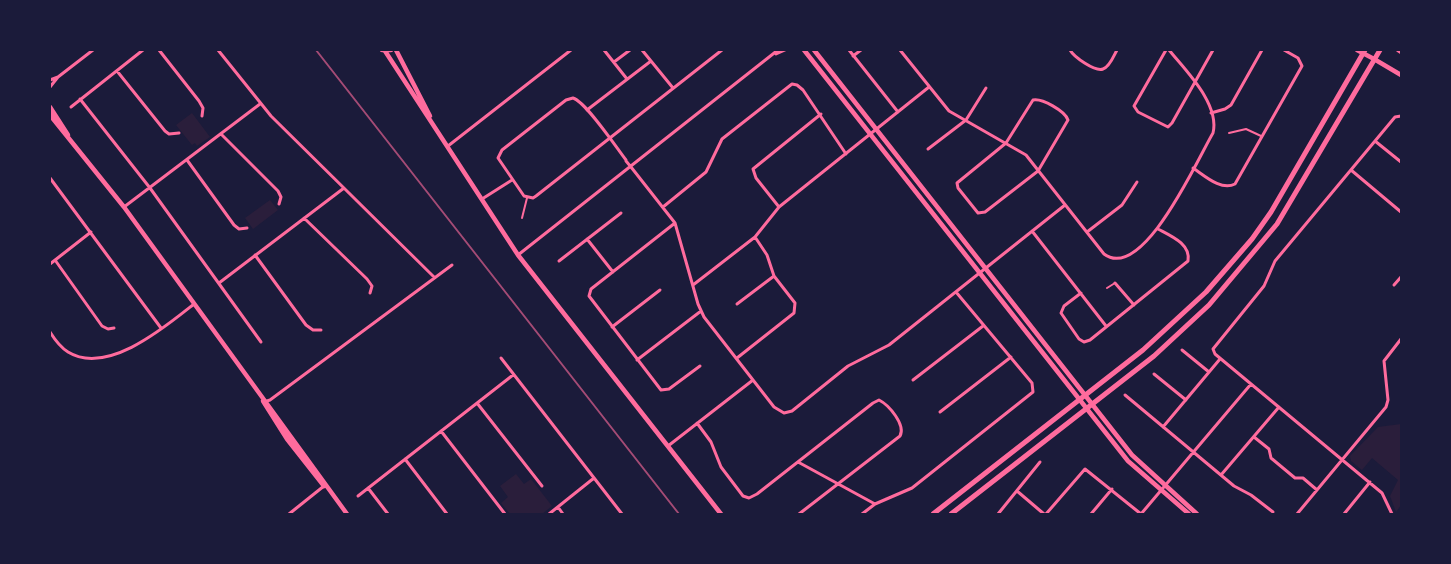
<!DOCTYPE html>
<html>
<head>
<meta charset="utf-8">
<style>
	body { margin:0 }
	#map { position:relative; width:1451px; height:564px; overflow:hidden; background:#1b1b3a; font-family:"Source Sans 3",sans-serif }
	canvas { display:block }
	.frame { position:absolute; inset:0; border:51px solid #1b1b3a; pointer-events:none }
</style>
</head>
<body>
<div id="map">
<canvas width="1451" height="564"></canvas>
<div class="frame"></div>
</div>
<script>
const g = document.querySelector('canvas').getContext('2d');
g.lineJoin = 'round';
function fill(path, color) {
  g.fillStyle = color;
  g.fill(path, 'evenodd');
}
function stroke(path, color, width, dash) {
  g.strokeStyle = color;
  g.lineWidth = width;
  g.lineCap = dash ? 'butt' : 'round';
  g.setLineDash(dash || []);
  g.stroke(path);
}
fill(new Path2D(`
	M192,113l18,24 -13,9 -2,-3 -3,2 -16,-20z
	M270,200l8,10 -25,19 -8,-11z
	M1401,424v81l-5,7 -6,-16 8,-16 -26,-22 -10,12 -11,-9 -1,-5 28,-29z
	M516,474l8,10 7,-5 21,27 -10,8h-32l-9,-11 7,-6 -8,-11z`), '#2a1e3b');
stroke(new Path2D(`
	M1229,133l17,-4 15,7
	M522,218l5,-20
	M1107,288l8,-5`), '#ff6b9d', 2);
stroke(new Path2D(`
	M159,50l40,51 4,7 -1,8
	M218,50l53,66 163,161
	M604,50l23,29
	M642,50l31,38
	M722,50c-62,48 -124,97 -186,146l-3,2 -9,-2 -26,-38 4,-8 64,-50 7,-2c13,4 43,49 53,62v1l5,6 44,56 23,81 6,13 70,90 10,6 8,-2 56,-45 41,-21 176,-140
	M849,50l49,62
	M900,50l49,61 77,44 78,99c39,29 94,-96 109,-121 7,-29 -27,-62 -44,-83
	M1070,50c4,7 25,22 33,19 7,-2 11,-14 14,-19
	M1166,50l-32,56 4,6 30,15 4,-4 41,-73
	M776,54l9,-4
	M853,56l8,-6
	M614,62l16,-12
	M117,71l48,60 4,3 10,-1
	M50,80l8,-3
	M50,87l8,-10 35,-27
	M80,99l70,89 111,154
	M1033,100c9,-2 32,11 35,20l-30,51 -53,41 -7,1 -20,-25 -1,-5 49,-40z
	M71,107l72,-57
	M587,110l64,-49
	M1211,113l14,-4 6,-4 31,-55
	M221,134l57,57 3,6 -2,7
	M1375,141l26,21
	M448,146l123,-96
	M928,149l38,-29 20,-32
	M187,160l47,65 5,4 8,-1
	M1193,168c12,8 28,23 42,16l67,-118 -4,-8 -14,-8
	M1351,170l50,42
	M50,178l111,150
	M482,199l30,-19
	M124,207l136,-103
	M663,207l43,-35 16,-33 70,-55 5,1 6,5 43,64
	M779,207l-23,-29 -3,-9 68,-55
	M304,218l63,61 5,7 -2,7
	M675,223l-84,66 -2,7 72,94 8,-1 31,-23
	M1032,231l74,95
	M1087,232l35,-27 15,-23
	M587,239l26,33
	M255,255l51,70 7,5h8
	M518,255l260,-205
	M55,260l47,66 6,3 6,-1
	M559,261l62,-48
	M50,264l41,-32
	M219,283l125,-95
	M1115,283l19,22
	M693,285l62,-48 24,-30 150,-120
	M1394,285l7,-8
	M1081,293l-17,13 -3,7 18,26 5,3 6,-2 98,-79c3,-17 -17,-25 -30,-32
	M737,304l37,-28
	M612,327l48,-37
	M50,332c5,8 10,15 18,20 39,24 97,-25 126,-48
	M1182,350l27,22
	M501,358l121,156
	M737,358l57,-45 1,-10 -21,-27 -7,-21 -12,-18
	M637,360l64,-49
	M1154,374l32,26
	M913,380l70,-54
	M1125,395l109,91 17,9 22,17
	M264,402l6,-2 182,-135
	M477,403l65,83
	M940,412l71,-55
	M697,423l14,19 10,25 22,29 6,2 8,-4 116,-91 6,-3c10,5 27,25 21,36l-101,78
	M1163,427l57,-68
	M441,431l64,83
	M1254,437l15,12 2,9 24,20h8l14,12
	M668,446l85,-66
	M405,459l42,55
	M798,462l77,42
	M1221,475l58,-68
	M368,488l20,26
	M1017,491l27,23
	M358,496l155,-121
	M558,507l5,7
	M289,514l35,-28
	M549,514l45,-36
	M862,514l13,-10 37,-16 121,-96 -1,-9 -76,-91
	M998,514l42,-52
	M1046,514l39,-45 56,45
	M1091,514l21,-25
	M1141,514l110,-130
	M1297,514l89,-107 2,-7 -4,-39 17,-22
	M1344,514l26,-32
	M1392,514l-10,-21 -167,-139 -2,-5 51,-63 11,-25 120,-144 6,-1`), '#ff6b9d', 3);
stroke(new Path2D(`
	M382,50h9
	M396,50l34,66
	M804,50l324,411 61,53
	M814,50l318,405 65,59
	M1398,50l3,2
	M385,51l133,204 203,259
	M1374,59l27,16
	M50,107l18,28
	M50,115l74,92 223,307
	M263,401l24,38 37,47`), '#ff6b9d', 4.5);
stroke(new Path2D(`
	M1357,50l17,9`), '#ff6b9d', 4.5);
stroke(new Path2D(`
	M933,514l210,-164 63,-58 46,-53 19,-27 94,-162
	M951,514l203,-158 55,-51 68,-81 103,-174`), '#ff6b9d', 5);
stroke(new Path2D(`
	M316,50l363,464`), '#a44b75', 2);
</script>
</body>
</html>
